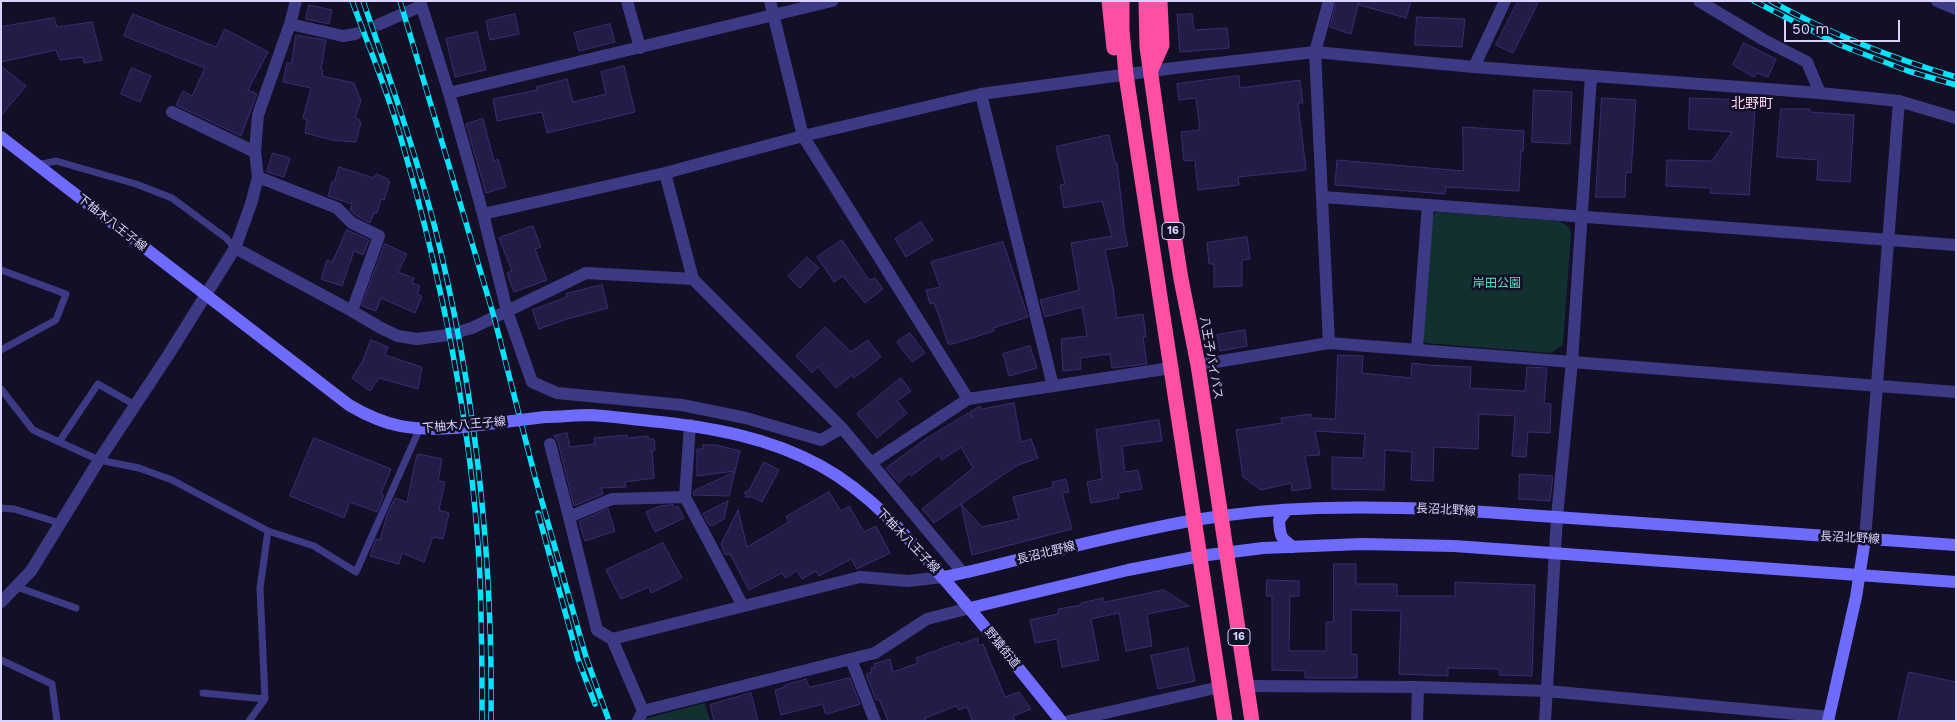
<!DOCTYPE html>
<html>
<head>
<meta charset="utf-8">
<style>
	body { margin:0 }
	#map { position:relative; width:1957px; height:722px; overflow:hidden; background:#130f26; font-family:"Work Sans",sans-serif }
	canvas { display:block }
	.frame { position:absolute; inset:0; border:2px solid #d9d4ff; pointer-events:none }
	.scale { position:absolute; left:1784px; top:20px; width:116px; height:22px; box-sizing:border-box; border:2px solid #d9d4ff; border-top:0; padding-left:6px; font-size:15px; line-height:18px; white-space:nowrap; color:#d9d4ff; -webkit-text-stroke:4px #130f26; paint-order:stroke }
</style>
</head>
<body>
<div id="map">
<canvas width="1957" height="722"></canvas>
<div class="frame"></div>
<div class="scale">50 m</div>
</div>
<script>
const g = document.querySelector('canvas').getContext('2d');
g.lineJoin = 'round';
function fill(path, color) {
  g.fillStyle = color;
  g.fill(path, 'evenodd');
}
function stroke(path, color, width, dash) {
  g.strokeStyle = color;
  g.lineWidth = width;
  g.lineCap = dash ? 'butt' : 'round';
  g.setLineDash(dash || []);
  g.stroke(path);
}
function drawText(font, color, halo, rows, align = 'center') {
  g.font = font + ' "Work Sans","Noto Sans JP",sans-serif';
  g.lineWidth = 5;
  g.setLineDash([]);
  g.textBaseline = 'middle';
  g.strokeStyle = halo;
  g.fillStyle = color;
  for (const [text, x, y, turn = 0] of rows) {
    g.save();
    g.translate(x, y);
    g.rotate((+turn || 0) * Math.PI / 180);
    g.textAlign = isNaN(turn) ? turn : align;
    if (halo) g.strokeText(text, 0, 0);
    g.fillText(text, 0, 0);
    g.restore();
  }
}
fill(new Path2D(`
	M1436,212l123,9 10,6 2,6 -8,112 -12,8 -126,-10 -3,-7 9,-118z
	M705,703l5,18h-65l2,-3z`), '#12302f');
const building = new Path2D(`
	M1337,1h22l-8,33 -21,-7z
	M1360,1h51l-5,17 -47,-13z
	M1518,1h21l-26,52 -17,-8z
	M309,5l23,5 -3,14 -23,-5z
	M133,14l83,33 9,-18 43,23 -20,38 9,4 -16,42 -65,-31 7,-14 9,5 13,-28 -81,-32z
	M515,14l4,20 -29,6 -4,-19z
	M1192,14l2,16 33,-2 2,20 -49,4 -3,-37z
	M1417,17l48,2 -3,28 -47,-2z
	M54,18l3,9 35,-5 10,38 -18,3 -1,-6 -23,3 -4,-10 -55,12v-35z
	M610,24l5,18 -36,9 -5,-18z
	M477,32l9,38 -31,7 -9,-38z
	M296,35l30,5 -5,30h2l-1,6 32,7 7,18 -6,17 4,1v3h2l-5,20 -24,-2 -27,-7 2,-13 -4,-2 8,-30 -28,-6 4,-20 4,2z
	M1744,43l32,16 -8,18 -11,-4 -3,4 -21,-12z
	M1,66l25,20 -25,30z
	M624,66l11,46 -88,21 -5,-21 -45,9 -4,-22 44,-9 -1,-3 31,-8 6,23 33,-8 -5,-22z
	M132,68l19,8 -11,26 -19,-8z
	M1239,76l1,12 60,-8 3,23h-5l8,67 -68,7 1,8 -41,5 -3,-30 -11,1 -3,-29 19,-2 -4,-32 -17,2 -2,-16z
	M1534,90l38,2 -2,52 -38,-2z
	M1602,98l34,2 -5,73 -5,-1 -1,25h-29z
	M1690,98l53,2 1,9 11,1 -6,85 -39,-2 1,-5 -45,-2 1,-26 45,1 20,-29 -43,-3z
	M1781,109h29v3l44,3 -4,67 -33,-2 1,-20 -41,-3z
	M483,119l11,42 4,-2 8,28 -20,6 -20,-69z
	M1463,127l61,4 -1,20 -2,-1 -2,41 -73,-4 -1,7 -110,-9 2,-25 126,11z
	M1109,135l6,28h2l8,71 3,12 -23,4 8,38 4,30 26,-4 3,23h-3l4,27 -35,4 -2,-14 -30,4 1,11 -18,2 -2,-32 26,-3 -5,-29 -37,10 -5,-17 39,-10 -8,-47 41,-7 -10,-35 -38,7 -4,-23 5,-1 -9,-37z
	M273,153l17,5 -6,19 -17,-5z
	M339,167l35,11 2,-4 12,5v2l2,1 -6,18 -3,-1 -4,14h-3l-4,10 -13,-7 -7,-6 2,-6 -24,-8 4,-14h2z
	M921,222l12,18 -27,17 -11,-18z
	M533,226l8,21 -6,2 12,31 -33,12 -7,-19 5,-2 -13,-33z
	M347,230l22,10 -6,15 -9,-4 -12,35 -21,-7 6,-19 5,2z
	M1247,237l3,22 -8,1v26l-28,1v-23h-5l-2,-21z
	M842,240l27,40 6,-2 8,11 -18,14 -22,-27 -9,6 -17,-25z
	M1003,242l25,75 -35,11 1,3 -41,13h-5l-9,-28 -5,-13 -4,1 -4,-14 14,-3 -9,-25z
	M385,244l22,10 -9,18 16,6 -2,5 8,3 -3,8 5,2 -7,17 -34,-15 -5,13 -14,-5z
	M807,257l12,11 -19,20 -12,-12z
	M602,285l6,23 -41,11 -28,10 -7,-19 35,-13 -1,-3z
	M825,327l26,25 17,-12 13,17 -27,21 -2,-3 -16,13 -18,-21 -6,6 -16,-17z
	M1245,330l2,16 -27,5 -3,-16z
	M910,333l15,20 -13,9 -15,-20z
	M371,340l17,7 -3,8 37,12 -4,22 -39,-11 -9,13 -18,-13 10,-16z
	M1030,346l7,22 -28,8 -6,-22z
	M1338,355l25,1 -1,17 49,5 1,-15 16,2 43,2 -1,21 55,3 2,-24 20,1 -3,35 7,1 -1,29 -22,-1 -2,25 -14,-1 3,-40 -36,-2 -1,35 -44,-2 -1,34 -22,-1 1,-28 -27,-2 -1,40 -52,-1v-32l31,1 2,-24 -50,-3 5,24 -15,1 6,32 -19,3 -1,-8 -30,7 -18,-13 -7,-47 46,-7 -1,-5 30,-4 1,4 23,1z
	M901,378l10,13 -14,10 10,12 -30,25 -20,-24z
	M1014,403l7,39 10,-3 7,19 -22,8 -55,38 21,23 37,-8 -6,-22 40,-10 -1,-5 14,-3 3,13 -7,1 10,36 -100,26 -11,-51 -27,19 -12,-14 51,-41 -12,-21 -19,13 -3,-5 -28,21 -2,-2 -10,9 -13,-15 38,-28 44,-27 4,5 -2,-6 10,-6 1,3z
	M1159,420l3,21 -40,5 3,26 13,-2 4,19 -24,4 1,5 -28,5 -4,-21 15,-3 -6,-49z
	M567,433l3,14 25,-3 -1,-6 33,-3 1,3 20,-2v3h6l1,11 -3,1 2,27 -29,4 1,5 -25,1 2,6 -29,12 -16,-64 -4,-6z
	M314,438l77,31 -10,25 3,1 -7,17 -27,-10 -6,16 -54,-22z
	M703,445h14l23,6 -5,20 -38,5v-27h6z
	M418,454l24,5 -4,22 7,1 -6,28 10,3 -6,26 -10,-2 -9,25 -22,-9 -3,11 -29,-8 6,-17 4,1 7,-25 8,-17 12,4 8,-39z
	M764,462l15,8 -17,32 -10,-5h-7l2,-3 -3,-1 5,-3z
	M735,472l-6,24 -36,-1 1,-4z
	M1520,474l33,2 -3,25 -31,-2z
	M829,492l12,19 8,-5 15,26 12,-6 14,27 -33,16 -6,-10 -32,17 -3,-5 -14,8 -5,-8 -12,7 -3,-5 -33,17 -19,-36 -5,1 -4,-11 17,-34 9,37 42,-25 -3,-5z
	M728,501l-4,18 -12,7 -3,-1 -6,-11z
	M673,505l1,3 4,-2 6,12 -29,14 -9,-20 14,-6z
	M608,509l7,22 -30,10 -6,-19z
	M663,543l19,35 -31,15 -2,-6 -28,12 -15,-29z
	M1334,564h22v20h41v12h58v-14l80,3 -3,91 -33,-1 1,-6 -52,-1v8l-49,-2 2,-63 -50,-1v44h6v24h-52v-7l-33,-1v-74h-6l1,-16 32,1v15h-9l-1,55h37v-29h7z
	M1164,590l25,16 -42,8 5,32 -26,5 -7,-38 -28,6 8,41 -37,7 -5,-28 -22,4 -5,-23 28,-6v-5l23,-4v-2l22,-5 1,4z
	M978,638v8l5,-2 22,53 14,-5 12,17 -18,7 2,5h-43l-5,-14 -8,3 -3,-4 -31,12 1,3h-38l-9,-22 -3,1 -10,-26 6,-2 -1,-4 4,-1 -1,-3 16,-5 3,13 25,-9 -2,-5 43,-16 1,2z
	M1188,648l7,33 -37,8 -7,-33z
	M1909,672l47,10v39h-58z
	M850,678l10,26 -33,10 -2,-1 -2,-9 -42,11 -6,-25 10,-3v-2l21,-6 3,8z
	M751,693l7,28h-44l-4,-16z`);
fill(building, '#241b47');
stroke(building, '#3b2d73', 1);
stroke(new Path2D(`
	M355,34l25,-10`), '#312d47', 12, [12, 6]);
stroke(new Path2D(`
	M37,165l19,-4 80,23 36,14 54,40 9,10
	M1,270l65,24 -10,26 -55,30
	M1,389l32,41 66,30 40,8 33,12 96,51 46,15 42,26 63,-142
	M59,442l39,-58 37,21
	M1,508l13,1 46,14
	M17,587l59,21
	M1,660l51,24 5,37
	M203,693l62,6
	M249,721l16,-22 -5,-111 8,-57`), '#3d3a85', 7);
stroke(new Path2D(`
	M420,1l29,92 34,121 24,97 25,71 25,11 125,12 64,13 75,22 21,-12
	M627,1l13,47
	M770,1l33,135 165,263
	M1699,1l65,39 43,22 13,31 79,8 57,17
	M1937,1l19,8
	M290,24l53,12 12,-2
	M380,24l41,-18
	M1474,67l31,-66
	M449,93l383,-92
	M981,94l72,292
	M172,112l83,40
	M665,173l28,106 149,149 121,145
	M258,177l79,31 15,15 27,13 -27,75
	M1323,197l633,48
	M483,214l182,-41 138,-37 178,-42 193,-26 141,-16 159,15 346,26
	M235,248l117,63 29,17 17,8 19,3 31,-4 24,-7 114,-55 107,6
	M1329,343l-14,-291 14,-51
	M1417,349l11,-144
	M1198,365l131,-22 627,49
	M690,425l-5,72 58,109
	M550,444l19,73
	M871,463l97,-64 203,-31
	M1865,539l34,-438
	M1,602l30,-31 68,-111 70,-106 66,-106 16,-44 7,-27 -3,-25 3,-37 32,-91 6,-23
	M612,639l248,-62 48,4 35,-4
	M851,659l24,62
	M1247,686l171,1 129,4 282,26
	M643,711l232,-58 52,-34 43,-11
	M638,721l5,-10 -31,-72 -15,-9 -28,-113 43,-18 73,-2
	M1069,721l151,-34
	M1417,721l1,-34
	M1545,721l12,-204 15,-156 19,-285`), '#3d3a85', 12);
stroke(new Path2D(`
	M1,137l348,268c37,22 63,26 106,23
	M545,417c15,0 30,-2 45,-2 20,1 40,4 60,6 60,6 118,16 171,45 49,27 86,70 122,112 41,46 79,95 118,143
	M1287,510l-8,10c1,16 1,18 14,27
	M943,577c29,-5 56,-13 85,-20 55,-13 110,-27 167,-37 81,-14 164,-14 246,-11l515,36
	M970,608l158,-38 72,-14 63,-8 99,-4 92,2 502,36
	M1828,721l28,-124 9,-58`), '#6f6bff', 12);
stroke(new Path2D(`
	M1109,1l5,47
	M1122,1v29l4,45 99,646
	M1146,1l1,46 23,163 11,69 17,86 54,356
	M1151,70l11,-25 -2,-44`), '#ff4fa3', 15);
const rail = new Path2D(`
	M352,1c15,41 32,82 45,124 41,138 73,290 82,434 3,54 3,108 3,162
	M363,1c26,75 52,150 72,227 40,161 58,327 56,493
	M400,1l94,316 41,160 51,180 23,64
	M1754,1l86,44 68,26 48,14
	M1771,1c59,33 121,57 185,76
	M538,513l40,146 17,45`);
stroke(rail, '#00e5ff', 5.5);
stroke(rail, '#130f26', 4, [11]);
stroke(new Path2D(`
	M455,428l90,-11`), '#6f6bff', 12);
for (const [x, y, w] of [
	[1173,231,22],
	[1239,637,22]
]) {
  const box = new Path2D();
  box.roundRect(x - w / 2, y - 8.5, w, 17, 4);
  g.fillStyle = '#130f26';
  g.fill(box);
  stroke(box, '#d9d4ff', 1);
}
drawText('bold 11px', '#d9d4ff', null, [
	["16",1173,231],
	["16",1239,637]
]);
drawText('12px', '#d9d4ff', '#130f26', [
	["下柚木八王子線",112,223,38],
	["八王子バイパス",1211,358,80],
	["下柚木八王子線",464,425,-5],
	["長沼北野線",1446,510,3],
	["長沼北野線",1850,538,3],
	["下柚木八王子線",908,541,46],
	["長沼北野線",1046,553,-14],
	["野猿街道",1002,648,51]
]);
drawText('12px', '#5fe0c0', '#130f26', [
	["岸田公園",1497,283]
]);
drawText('14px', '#ffd6f0', '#130f26', [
	["北野町",1752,104]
]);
</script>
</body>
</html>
